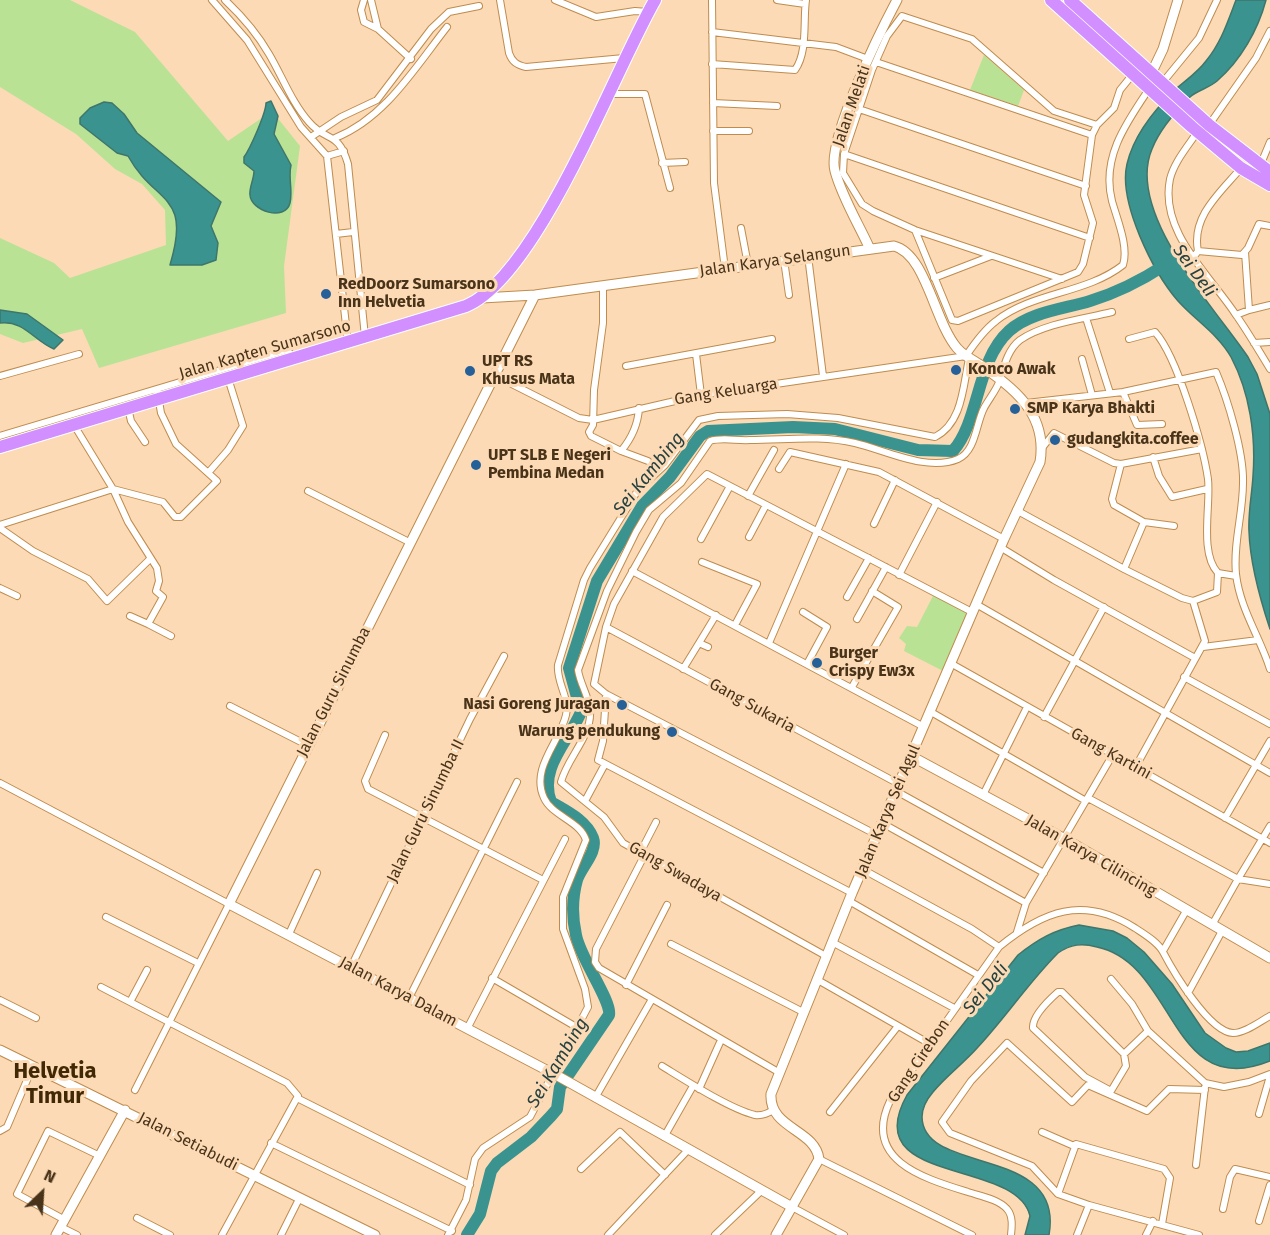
<!DOCTYPE html>
<html>
<head>
<meta charset="utf-8">
<style>
	body { margin:0 }
	#map { position:relative; width:1270px; height:1235px; overflow:hidden; background:#fbdab5; font-family:"Fira Sans",sans-serif }
	canvas { display:block }
	.north { position:absolute; left:12px; top:1163px; width:60px; height:60px; -webkit-text-stroke:4px #fbdab5; paint-order:stroke; rotate:25deg; font-size:16px; font-weight:700; line-height:24px; text-align:center; color:#493319 }
	.north::after { content:''; display:block; margin:auto; width:21px; height:27px; background:#493319; clip-path:polygon(50% 0,100% 100%,50% 72%,0 100%) }
</style>
</head>
<body>
<div id="map">
<canvas width="1270" height="1235"></canvas>
<div class="north">N</div>
</div>
<script>
const g = document.querySelector('canvas').getContext('2d');
g.lineJoin = 'round';
function fill(path, color) {
  g.fillStyle = color;
  g.fill(path, 'evenodd');
}
function stroke(path, color, width, dash) {
  g.strokeStyle = color;
  g.lineWidth = width;
  g.lineCap = dash ? 'butt' : 'round';
  g.setLineDash(dash || []);
  g.stroke(path);
}
function drawText(font, color, halo, rows, align = 'center') {
  g.font = font + ' "Fira Sans",sans-serif';
  g.lineWidth = 6;
  g.setLineDash([]);
  g.textBaseline = 'middle';
  g.strokeStyle = halo;
  g.fillStyle = color;
  for (const [text, x, y, turn = 0] of rows) {
    g.save();
    g.translate(x, y);
    g.rotate((+turn || 0) * Math.PI / 180);
    g.textAlign = isNaN(turn) ? turn : align;
    if (halo) g.strokeText(text, 0, 0);
    g.fillText(text, 0, 0);
    g.restore();
  }
}
fill(new Path2D(`
	M0,0h70l65,32 93,109 44,-30 28,35 -16,120 2,47 -187,55 -17,-39 -59,14 -23,-9v-96l54,25 16,15 96,-33 -1,-35 -23,-26 -27,-15 -39,-35 -76,-47z
	M984,55l40,35 -6,16 -48,-16z
	M933,596l37,17 -25,59 -41,-21 2,-7 -7,-6 8,-12 10,1z`), '#bae295');
const water = new Path2D(`
	M1236,0h30c-8,30 -25,60 -49,81 -8,7 -19,9 -27,16 -14,14 -31,34 -38,52 -27,63 63,159 96,208l9,17 13,40v215c-10,-30 -20,-67 -21,-98 -1,-18 3,-37 4,-55 3,-40 -3,-83 -22,-119 -13,-23 -36,-37 -53,-56 -25,-29 -60,-99 -51,-137 7,-30 28,-55 49,-75 10,-9 22,-17 30,-28 15,-18 22,-40 30,-61z
	M271,101l7,15 -4,18 17,31c-3,13 2,25 -1,38 -5,19 -39,8 -40,-8 -1,-7 4,-16 4,-24l-10,-8v-6c6,-8 22,-44 22,-54z
	M104,102l8,1 12,11 13,19 84,69 -10,24 7,17 -2,17 -14,5h-32c22,-73 -15,-60 -42,-109l-11,-3 -37,-29v-6l10,-10z
	M0,310l27,4 36,26 -9,9c-20,-8 -30,-29 -54,-26z
	M1079,925l34,6 14,7 17,14 28,32 33,49 21,15 10,4 12,-1 22,-8v18c-101,41 -93,-97 -173,-114 -15,-4 -26,-3 -39,6 -29,29 -52,64 -80,94 -14,16 -32,29 -45,45 -6,7 -11,17 -11,25 1,59 143,27 127,118h-24l5,-19c-13,-58 -174,-30 -123,-121l111,-140c20,-16 36,-25 61,-30z`);
fill(water, '#3a938e');
stroke(water, '#3e766b', 1.5);
stroke(new Path2D(`
	M467,1235l13,-21 11,-43 6,-8 34,-26 20,-21 6,-7 3,-22 49,-72c3,-14 -29,-57 -33,-80 -4,-18 -4,-37 1,-55 4,-13 21,-28 16,-42 -7,-18 -27,-27 -42,-36 -13,-34 18,-61 30,-90l-12,-44 28,-87 45,-75 28,-29 30,-41 8,-5 85,-4 42,2 83,21 35,1c27,-31 23,-90 56,-120 21,-19 55,-22 81,-30 26,-8 52,-21 75,-36`), '#3a938e', 12);
const street = new Path2D(`
	M212,0l35,40 54,87 26,29 21,187
	M225,0c17,16 32,33 44,54 13,22 23,49 40,68 18,21 29,8 39,42l17,173
	M364,0l-3,10 3,12 14,7
	M371,0l7,29 33,30
	M500,0l9,53c3,9 8,12 17,14l98,-9
	M555,0l41,17 39,-6 13,1
	M712,0l2,183 11,86
	M777,0l28,4
	M712,32l124,15 32,12
	M876,62l216,73
	M712,64l83,6c13,-18 8,-49 11,-70
	M1163,82l36,-44 18,-38
	M608,94h37l25,94
	M713,103l64,3
	M859,109l227,77
	M1209,125l47,-67 14,-27
	M713,131h36
	M1198,131c-10,15 -24,31 -28,48 -11,53 40,96 66,136 12,17 23,36 34,54
	M311,137l30,-20 36,-17 54,-71 18,-17 30,-6
	M335,138c50,-20 79,-69 112,-111
	M844,154l246,84
	M327,156l17,-5
	M662,163l23,-1
	M1260,166l10,-24
	M741,228l7,37
	M915,230l37,90 6,1 120,-49 5,-8 10,-41 -9,-28 8,-60 5,-10 17,-17 6,-18 13,-16
	M336,234l17,-2
	M1198,251l44,4 6,-7 11,-24 11,2
	M808,256l15,120
	M1193,258l5,-7c-7,-35 23,-59 43,-83
	M784,260l5,35
	M934,278l57,-22
	M1062,279l-147,-49 -42,-19 -11,-7 -19,-31 1,-19 28,-84 15,-34 15,-20 70,23 82,72 43,14
	M603,286v37l-9,67 -1,35 -4,7 2,4 30,15c11,-13 17,-26 18,-43
	M1249,310l21,-5
	M1236,315l13,-5 -4,-58
	M1086,318l24,75
	M1129,339l26,-7c22,24 48,113 53,147 3,26 -9,74 10,94l18,3
	M1254,343l16,-1
	M696,354l5,41
	M1082,359l10,36
	M626,366l146,-27
	M0,376l79,-22
	M496,376l83,42 14,2 108,-25 265,-39c8,-12 18,-26 30,-35 36,-29 90,-27 127,-56 6,-18 -6,-46 -11,-64 -11,-43 14,-78 37,-112
	M1123,392l14,33 25,-1
	M1026,403l97,-11 93,-20c12,28 28,81 27,111 0,31 -10,60 -7,91 4,35 24,63 34,95
	M128,408l3,13 14,21
	M74,425l39,64 15,33 29,46 2,13 -3,10 7,6 -15,27 23,12
	M0,436l287,-86 7,8
	M1042,448l12,-15 60,30 7,1 81,-15
	M621,451l27,10
	M1153,457l6,19 13,21 35,-8
	M1121,464l-9,35 2,6 30,17 30,4
	M779,469l11,-17 89,20 125,67
	M208,473l20,-23 15,-24 -15,-48
	M308,491l103,52
	M748,496l26,-46
	M1016,510l108,59 58,29 11,3
	M874,524l21,-44
	M0,525l113,-36 50,13 12,15h6l36,-36 -41,-37 -15,-31 -4,-24
	M0,528l33,23 55,28 19,22 43,-42
	M749,537l17,-32
	M701,539l29,-53
	M1000,547l54,33 141,78
	M702,562l55,22 -22,41
	M1124,569l20,-47
	M632,571l292,156
	M899,575l38,-73
	M0,588l17,8
	M847,597l22,-39
	M1193,601l24,-9 1,-19
	M976,604l294,169
	M803,612l24,15 -20,37
	M130,616l18,8
	M857,619l29,-52
	M606,627l293,157
	M699,643l17,-28
	M769,643l77,-179
	M1203,647l55,-7
	M952,664l318,179
	M683,669l16,-26 9,4
	M1184,677l86,47
	M852,687l46,-80 -26,-16
	M606,694l-3,47 -5,19 254,133
	M230,706l77,39
	M931,712l155,89
	M1044,717l60,-110
	M385,735l-20,46 3,8 175,91
	M1135,768l70,-127 -12,-40
	M0,783l229,121 -94,186
	M896,791l148,82
	M983,795l44,-88
	M1088,798l150,81 32,-53
	M585,801l20,-37
	M1225,818l45,-77
	M882,823l144,80
	M877,835l-271,-141 -12,-10 12,-57 8,-23 49,-87 44,-43 265,138
	M640,853l16,-31
	M644,856l-48,93 -1,13 4,6 181,105
	M862,869l110,60 27,18
	M849,901l129,74
	M106,917l92,46
	M1212,925l26,-46 32,5
	M1017,932l9,-29 86,-147
	M289,934l28,-61
	M832,942l122,66
	M671,944l132,68
	M1163,951l23,-40
	M826,956l-203,-113 -19,-26 -43,-35c6,-24 31,-46 29,-71 -1,-15 -10,-27 -12,-41l29,-79 29,-59 13,-22 32,-27 29,-42c12,-4 27,0 40,-1 36,0 70,-5 105,3 30,7 72,29 103,16 18,-8 18,-36 26,-51 5,-9 13,-19 16,-28 4,-14 8,-31 20,-40 25,-17 64,-21 92,-28
	M351,967l119,-248 34,-63
	M492,978l86,50
	M816,979l114,65
	M1111,979l21,25 16,27 57,52 19,4 25,-5 21,-8
	M626,985l41,-80
	M101,987l186,96 11,13 -76,139
	M1188,993l34,-62
	M409,998l108,-216
	M0,1000l36,18
	M130,1002l17,-32
	M467,1029l98,-190
	M1124,1054l-62,-62h-4c-9,8 -26,24 -25,36l52,49 26,14 15,-25 -2,-12 24,-23
	M662,1066c23,14 68,43 93,49 7,1 12,-1 18,-5
	M699,1089l22,-49
	M297,1098l173,87
	M595,1098l57,-99
	M830,1112l68,-86
	M1259,1114l11,-38
	M0,1131l7,-4 26,-61
	M1042,1132l32,14
	M664,1137l29,-51
	M271,1143l181,88
	M819,1159l153,76
	M1196,1165l9,-78
	M581,1169l39,-37 45,43
	M1058,1194l31,11 110,30
	M792,1207l52,28
	M1223,1209l7,-32 5,-8 35,8
	M137,1218l33,17
	M65,1220l-48,-26 31,-63 52,25
	M1259,1221l11,-36
	M1162,1224l8,-46 -6,-9 -88,-25 -18,50 -26,-28 -82,-33 -8,-11 29,-41 36,-38 65,59 16,-17 59,26 22,-22 36,1
	M61,1227l16,8
	M281,1235l18,-36
	M448,1235l18,-35 9,-41 8,-11 47,-31 58,-110 -3,-18 -22,-60v-32l23,-57c-6,-19 -34,-24 -42,-42 -14,-30 16,-56 22,-83 4,-17 -10,-33 -8,-50l26,-85 6,-12 48,-78 27,-25 34,-45 19,-4 69,-2 51,4 97,19c28,-14 28,-52 34,-78
	M608,1235l79,-84
	M715,1235l46,-44
	M1011,1235c1,-9 2,-19 -4,-26 -9,-10 -27,-13 -39,-17 -45,-14 -106,-32 -78,-91l109,-154c44,-36 84,-52 136,-19 9,6 23,14 28,24 10,19 46,80 70,81 12,0 26,-11 37,-17
	M1077,1235l12,-30
	M1146,1235l7,-14`);
const secondary = new Path2D(`
	M1152,72l11,-23 15,-49
	M869,247c-11,-24 -27,-50 -34,-76 -9,-30 46,-141 62,-171
	M535,295l-306,609 327,171 236,132
	M482,298l53,-3 359,-49c32,8 40,75 63,102 6,7 14,11 22,16 34,24 69,49 61,98l-36,77 -152,354 -81,201c-2,35 44,35 48,65l-43,76
	M911,756l154,83 205,119
	M0,1050l375,185
	M56,1235l69,-125`);
const highway = new Path2D(`
	M1051,0l141,127 49,41 29,17
	M1070,0l139,125 61,47
	M0,447l466,-141c72,-30 148,-235 189,-306`);
stroke(street, '#bf8c4e', 8);
stroke(secondary, '#bf8c4e', 11);
stroke(highway, '#fff', 14);
stroke(street, '#fff', 6);
stroke(secondary, '#fff', 9);
stroke(highway, '#d28fff', 12);
for (const [x, y, r, color] of [
	[326,294,6,"#266098"],
	[956,370,6,"#266098"],
	[470,371,6,"#266098"],
	[1015,409,6,"#266098"],
	[1055,440,6,"#266098"],
	[476,465,6,"#266098"],
	[817,663,6,"#266098"],
	[622,705,6,"#266098"],
	[672,732,6,"#266098"]
]) {
  const dot = new Path2D();
  dot.arc(x, y, r, 0, 2 * Math.PI);
  g.fillStyle = color;
  g.fill(dot);
  stroke(dot, '#fbdab5', 2);
}
drawText('16px', '#493319', '#fbdab5', [
	["Jalan Melati",852,106,-71],
	["Jalan Karya Selangun",775,261,-8],
	["Jalan Kapten Sumarsono",265,350,-16],
	["Gang Keluarga",726,392,-9],
	["Jalan Guru Sinumba",334,692,-63],
	["Gang Sukaria",752,706,29],
	["Gang Kartini",1111,754,29],
	["Jalan Guru Sinumba II",426,811,-64],
	["Jalan Karya Sei Agul",888,811,-67],
	["Jalan Karya Cilincing",1091,856,30],
	["Gang Swadaya",675,872,30],
	["Jalan Karya Dalam",398,992,28],
	["Gang Cirebon",919,1061,-56],
	["Jalan Setiabudi",188,1142,27]
]);
drawText('bold 16px', '#493319', '#fbdab5', [
	["RedDoorz Sumarsono",338,285],
	["Inn Helvetia",338,303],
	["UPT RS",482,362],
	["Khusus Mata",482,380],
	["Konco Awak",968,370],
	["SMP Karya Bhakti",1027,409],
	["gudangkita.coffee",1067,440],
	["UPT SLB E Negeri",488,456],
	["Pembina Medan",488,474],
	["Burger",829,654],
	["Crispy Ew3x",829,672],
	["Nasi Goreng Juragan",610,705,"right"],
	["Warung pendukung",660,732,"right"]
], 'left');
drawText('italic 18px', '#264140', '#fbdab5', [
	["Sei Deli",1194,271,54],
	["Sei Kambing",649,474,-51],
	["Sei Deli",986,989,-51],
	["Sei Kambing",558,1063,-59]
]);
drawText('bold 22px', '#422905', '#fbdab5', [
	["Helvetia",55,1072],
	["Timur",55,1097]
]);
</script>
</body>
</html>
